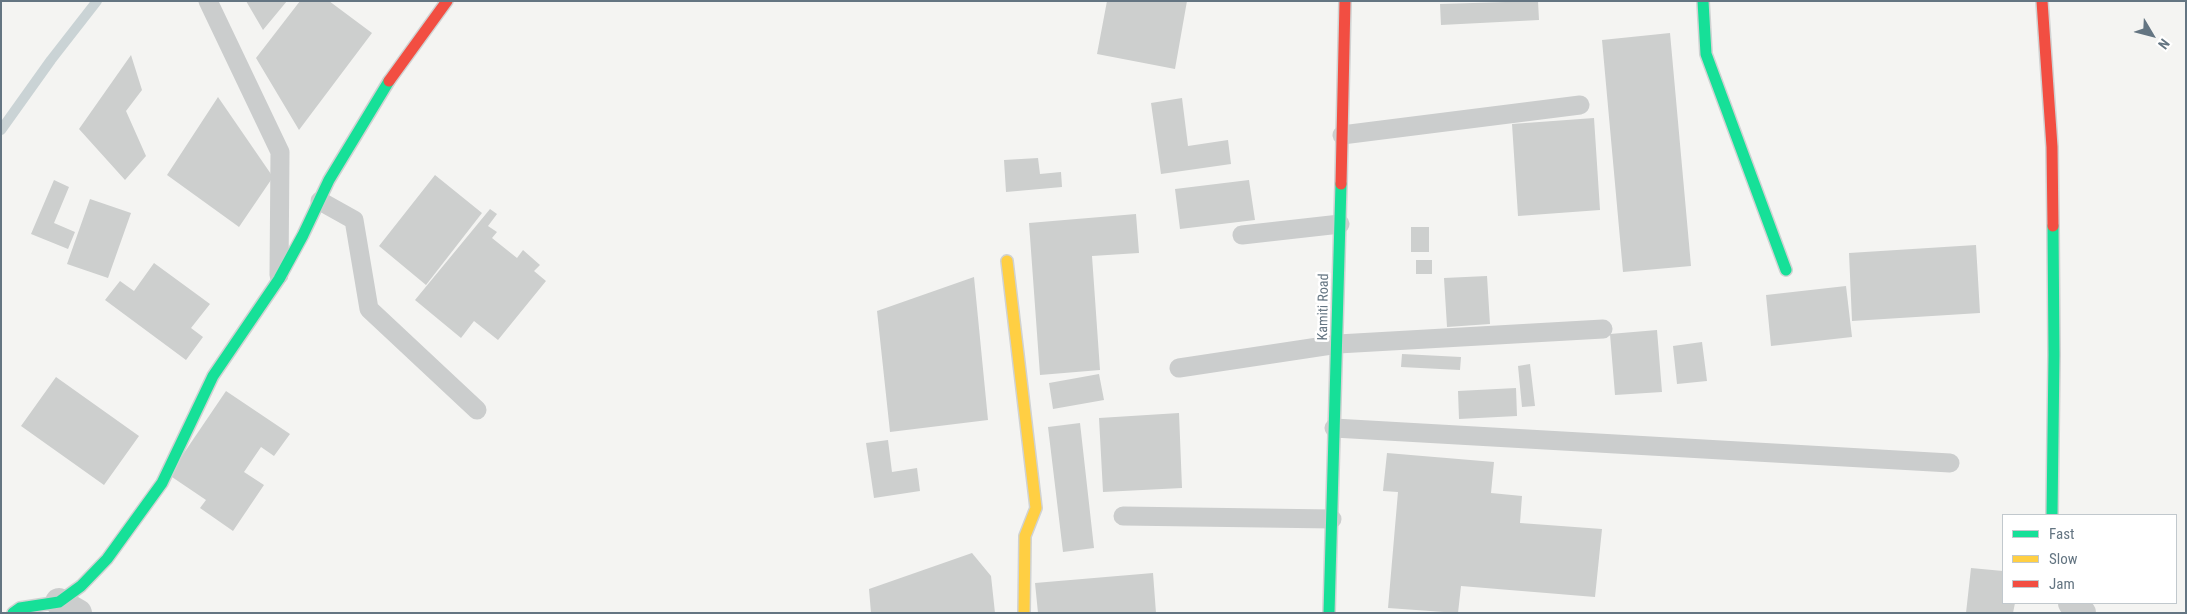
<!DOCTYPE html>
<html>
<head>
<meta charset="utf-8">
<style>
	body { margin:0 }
	#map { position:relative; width:2187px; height:614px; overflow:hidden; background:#f4f4f2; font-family:"Roboto Condensed",sans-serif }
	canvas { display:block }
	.frame { position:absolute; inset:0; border:2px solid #647582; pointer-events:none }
	.legend { position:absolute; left:2002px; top:514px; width:175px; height:90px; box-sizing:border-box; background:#fff; border:1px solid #c1c8cd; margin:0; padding:6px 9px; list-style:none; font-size:15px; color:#647582 }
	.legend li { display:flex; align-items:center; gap:10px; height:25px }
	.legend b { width:25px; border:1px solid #c1c8cd }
	.north { position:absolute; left:2127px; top:10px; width:50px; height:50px; -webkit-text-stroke:4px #fff; paint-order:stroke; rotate:127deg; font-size:14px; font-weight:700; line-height:20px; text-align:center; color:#647582 }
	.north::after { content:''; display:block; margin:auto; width:18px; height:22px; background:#647582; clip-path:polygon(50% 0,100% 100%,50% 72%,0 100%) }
</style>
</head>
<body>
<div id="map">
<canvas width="2187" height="614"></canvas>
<div class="frame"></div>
<ul class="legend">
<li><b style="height:6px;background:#16e098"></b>Fast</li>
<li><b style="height:6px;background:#ffcf43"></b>Slow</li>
<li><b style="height:6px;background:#f24e42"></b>Jam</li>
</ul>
<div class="north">N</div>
</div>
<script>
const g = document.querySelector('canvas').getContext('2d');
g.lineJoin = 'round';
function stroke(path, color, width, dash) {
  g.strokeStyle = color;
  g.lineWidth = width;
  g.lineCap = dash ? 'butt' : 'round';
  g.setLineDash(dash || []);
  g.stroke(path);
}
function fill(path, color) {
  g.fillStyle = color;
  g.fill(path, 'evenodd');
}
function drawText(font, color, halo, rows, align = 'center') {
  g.font = font + ' "Roboto Condensed",sans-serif';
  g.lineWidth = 5;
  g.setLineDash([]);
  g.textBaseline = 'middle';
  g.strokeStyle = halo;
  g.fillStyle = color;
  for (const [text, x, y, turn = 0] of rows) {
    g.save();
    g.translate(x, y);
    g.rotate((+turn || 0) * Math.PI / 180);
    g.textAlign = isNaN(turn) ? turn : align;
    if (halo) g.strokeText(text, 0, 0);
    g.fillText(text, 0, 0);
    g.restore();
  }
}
stroke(new Path2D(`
	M1,130l50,-70 46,-59`), '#cad3d5', 10);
fill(new Path2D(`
	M246,1h41l-24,29z
	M300,1h29l43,32 -73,97 -43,-72z
	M1107,1h80l-12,68 -78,-15z
	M1538,1l1,19 -98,5 -1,-21z
	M1670,33l21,233 -68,6 -21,-232z
	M131,55l11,35 -16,21 20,45 -21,24 -46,-51z
	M218,97l55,80 -34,50 -72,-52z
	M1182,98l6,48 40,-6 3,24 -70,10 -10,-71z
	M1594,118l6,92 -82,6 -6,-92z
	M1038,158l2,16 21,-2 1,15 -56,5 -2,-32z
	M435,175l47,38 -56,72 -47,-39z
	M54,180l15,7 -15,36 21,9 -7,17 -37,-15z
	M1249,180l6,40 -75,9 -5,-40z
	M90,199l41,14 -23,65 -41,-14z
	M490,209l7,5 -9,12 9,6 -5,6 25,20 6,-8 17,15 -6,6 12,10 -48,59 -24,-19 -13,17 -46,-38z
	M1136,214l3,39 -47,3 8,114 -60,5 -11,-152z
	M1411,227h18v25h-18z
	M1976,245l4,68 -128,8 -3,-68z
	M1416,260h16v14h-16z
	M154,263l56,41 -19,24 12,9 -17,23 -81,-60 15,-19 14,10z
	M1487,276l3,48 -43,3 -3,-49z
	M974,277l14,143 -98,12 -13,-121z
	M1846,286l6,51 -81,9 -5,-51z
	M1657,330l5,62 -47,3 -5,-61z
	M1702,342l5,39 -30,3 -4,-38z
	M1402,354l59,3 -1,13 -59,-3z
	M1530,364l5,42 -13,1 -4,-41z
	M1099,374l5,26 -51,9 -4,-26z
	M56,377l83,59 -35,49 -83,-59z
	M1516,388l1,28 -58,3 -1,-28z
	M226,391l64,43 -16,22 -13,-9 -17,25 20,13 -31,46 -33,-23 6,-8 -37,-25z
	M1179,413l3,75 -79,4 -4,-74z
	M1080,423l14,125 -31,4 -15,-125z
	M888,440l4,32 25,-4 3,23 -46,7 -8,-55z
	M1387,453l107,9 -3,31 31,3 -2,27 82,6 -7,68 -134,-11 -3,27 -70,-5 10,-116 -15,-1z
	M972,553l19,23 4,37h-124l-2,-24z
	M1971,568l32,3v32h12l-2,10h-47z
	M1153,573l3,40h-118l-3,-30z`), '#cdcfce');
const fast = new Path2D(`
	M1703,1l3,53 80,216
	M2052,515l2,-160 -1,-129
	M13,613l7,-5 39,-6 22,-16 26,-27 55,-76 51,-107 66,-97 24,-44 26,-55 60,-99
	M1329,613l12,-429`);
const slow = new Path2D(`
	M1007,261l29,247 -11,28 -1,77`);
const jam = new Path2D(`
	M2042,1l10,146 1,79
	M389,81l58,-80
	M1341,184l4,-183`);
stroke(fast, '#d0d2d2', 14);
stroke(slow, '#d0d2d2', 14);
stroke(jam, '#d0d2d2', 14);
stroke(new Path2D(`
	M208,1l72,151 -1,123
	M1342,135l238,-30
	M320,201l34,19 15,89 108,101
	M1242,235l98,-11
	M1179,368l159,-24 265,-15
	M1334,428l616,35
	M1123,516l209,3`), '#cbcdcd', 19);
stroke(new Path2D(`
	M59,602l19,11
	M2072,603l10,10`), '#cbcdcd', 28);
stroke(fast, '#16e098', 11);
stroke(slow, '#ffcf43', 11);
stroke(jam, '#f24e42', 11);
drawText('14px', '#647582', '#fff', [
	["Kamiti Road",1324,307,-89]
]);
</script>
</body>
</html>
